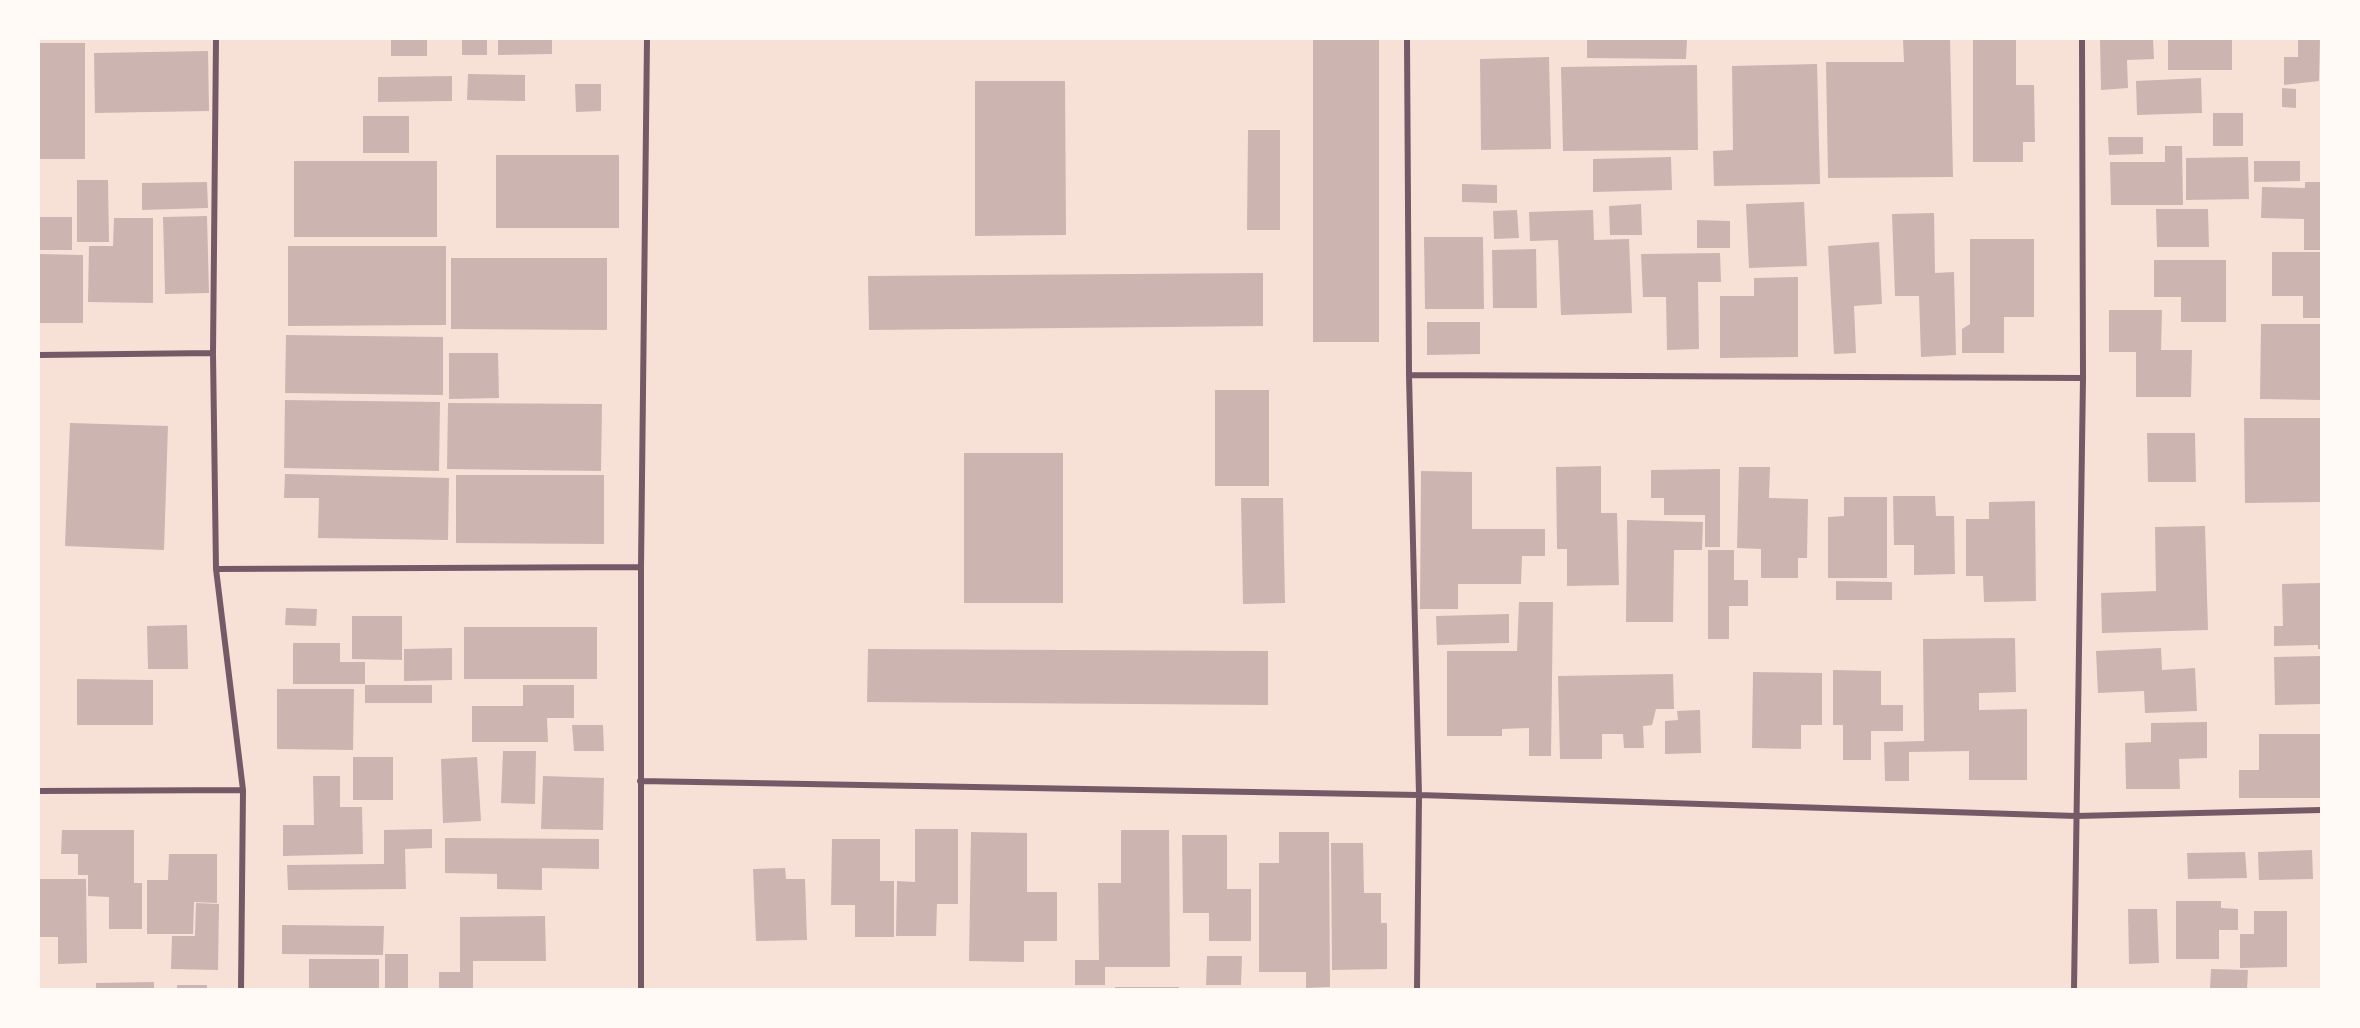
<!DOCTYPE html>
<html>
<head>
<meta charset="utf-8">
<style>
	body { margin:0 }
	#map { position:relative; width:2360px; height:1028px; overflow:hidden; background:#f7e1d7; font-family:"Titillium Web",sans-serif }
	canvas { display:block }
	.frame { position:absolute; inset:0; border:40px solid #fffaf5; pointer-events:none }
</style>
</head>
<body>
<div id="map">
<canvas width="2360" height="1028"></canvas>
<div class="frame"></div>
</div>
<script>
const g = document.querySelector('canvas').getContext('2d');
g.lineJoin = 'round';
function fill(path, color) {
  g.fillStyle = color;
  g.fill(path, 'evenodd');
}
function stroke(path, color, width, dash) {
  g.strokeStyle = color;
  g.lineWidth = width;
  g.lineCap = dash ? 'butt' : 'round';
  g.setLineDash(dash || []);
  g.stroke(path);
}
fill(new Path2D(`
	M391,39h36v17h-36z
	M462,39h25v16h-25z
	M498,39h54v15l-54,1z
	M1313,39h66v303h-66z
	M1587,39h100l-1,20 -99,-1z
	M1903,39h47l3,138 -125,1 -2,-116h78z
	M1973,39h43v46h18l1,57h-12v20h-50z
	M2100,39h53l1,20 -27,1 1,28 -27,2z
	M2168,39h64v31h-64z
	M2298,39h22l-1,42 -35,4v-28h14z
	M39,43h46v116h-46z
	M208,51l1,60 -114,2 -1,-60z
	M1549,57l2,92 -70,1 -1,-91z
	M1817,64l3,120 -106,2 -1,-35 20,-1 -1,-84z
	M1697,65l1,85 -135,1 -2,-84z
	M468,74l57,1v26l-58,-1z
	M452,76v25l-74,1v-25z
	M2201,78l1,35 -65,2 -1,-34z
	M975,81h90l1,154 -91,1z
	M575,84h26v27l-25,1z
	M2282,88l14,1v19l-14,-1z
	M2213,113h30v33h-30z
	M363,116h46v37h-46z
	M1248,130h32v100h-33z
	M2108,137h35v17l-34,1z
	M2165,146h17l1,59h-72l-1,-43h55z
	M496,155h123v73h-123z
	M1671,157l1,33 -79,2v-33z
	M2248,157l1,42 -63,1v-42z
	M294,161h143v76h-143z
	M2254,161h46v20l-46,1z
	M77,180h31l1,62h-32z
	M207,182l1,26 -66,2v-27z
	M2305,182h16v68h-17v-31l-43,-1 1,-31 43,1z
	M1462,184l35,1v18l-35,-1z
	M1804,202l3,64 -58,2 -3,-64z
	M1641,204l1,31h-32l-1,-29z
	M2156,209h52l1,38h-52z
	M1517,210l2,28 -25,1 -1,-28z
	M1593,210l1,30 35,-1 3,74 -71,2 -3,-75 -28,1 -1,-29z
	M1934,213l1,60 19,-1 2,83 -35,2 -2,-61h-24l-3,-82z
	M207,216l2,77 -44,1 -2,-77z
	M39,217h33v33h-33z
	M114,218h39v85l-65,-1 1,-56h24z
	M1697,220l33,1v27h-33z
	M1424,237h59l1,72h-59z
	M1970,239h64v78h-30v36h-42v-24l8,-5z
	M1879,242l3,62 -28,2 2,47 -22,1 -6,-108z
	M288,246h158v79l-158,1z
	M1536,249l1,59h-44l-1,-58z
	M2272,252h49v66h-18v-22h-31z
	M1720,253l1,29h-23l1,67 -32,1 -1,-53h-23l-2,-43z
	M39,254l44,1v68h-44z
	M451,258h156v72l-156,-1z
	M2154,260h72v62h-45v-25h-27z
	M1263,273v53l-394,4 -1,-54z
	M1798,277v80l-78,1v-62h34v-18z
	M2109,310h53l-1,40h31l-1,47h-55v-45h-27z
	M1427,322h53v32l-53,1z
	M2261,324h60v76l-61,-1z
	M286,335l157,2v58l-158,-2z
	M449,353h49l1,45 -50,1z
	M1215,390h54v96h-54z
	M285,400l155,2 -1,69 -155,-3z
	M448,403l154,1 -1,67 -154,-2z
	M2244,418h77v84l-76,1z
	M70,423l98,3 -4,124 -99,-4z
	M2147,433h48l1,49h-48z
	M964,453h99v150h-99z
	M1601,466v47h16l2,72 -52,1v-37h-10l-1,-82z
	M1739,467h31l-1,31 39,1 -1,59h-9v20h-37v-29l-24,-1z
	M1720,469v78h-15v-32h-41v-17h-13v-28z
	M1421,471l51,1v57h73v27h-23l-1,28h-63v25h-38z
	M285,474l164,4 -1,62 -130,-2 1,-40h-35z
	M456,475h148v69l-148,-1z
	M1893,496h42l1,20h18l1,58 -41,1v-30h-20z
	M1844,497h43v81h-59v-61l16,-1z
	M1241,498h42l2,105 -42,1z
	M2035,501l1,100 -52,1 -1,-26h-17v-57h23v-17z
	M1627,520l76,2 -1,28h-28l-1,72h-47z
	M2205,526l3,104 -106,3 -1,-40 55,-2 -1,-64z
	M1708,550h26v30h14v26h-19v33h-21z
	M1836,581l56,1v18h-56z
	M2321,583v66h-3v-4l-44,1v-20h9l-1,-42z
	M1519,602h34l-2,154h-22v-28l-27,1v7h-55v-85h70z
	M286,608l31,1 -1,17 -31,-1z
	M1509,614v29l-72,2 -1,-29z
	M352,616h50v44l-50,-1z
	M187,625l1,44h-40l-1,-43z
	M464,627h133v52h-133z
	M2015,638l1,54 -37,1v17l48,-1v71h-58v-29l-60,1v29h-24l-1,-39 40,-1 -1,-102z
	M293,643h47v19h25v22h-72z
	M452,648v32l-48,1v-32z
	M2161,648l1,22 33,-2 2,43 -52,2 -1,-22 -46,2 -2,-42z
	M868,649l400,2v54l-401,-3z
	M2321,656v48l-46,1 -1,-48z
	M1833,670l48,1v34h22v26h-32v29h-28v-35h-10z
	M1753,672l69,1v52h-21v24l-49,-1z
	M1673,674l1,35h-18l-4,16 -9,1 1,22h-20l-1,-14h-21v25h-42l-2,-83z
	M77,679l76,1v45h-76z
	M365,685h67v18h-67z
	M523,685h51v33h-27l1,24h-76v-36h51z
	M277,689h77l-1,61 -76,-1z
	M1700,710l1,43 -36,1v-33l13,-1 -1,-9z
	M2207,722v36l-28,1 1,30h-54l-1,-46 26,-1v-19z
	M572,725h31l1,26h-30z
	M2259,734h62v64h-82v-28h20z
	M503,751h33l-1,53 -34,-1z
	M353,757h40v43h-40z
	M477,757l4,64 -38,2 -2,-64z
	M313,776h27v31h22l1,47 -80,2v-31h31z
	M543,776l61,2 -1,52 -62,-1z
	M432,829v19l-27,1 1,40 -118,1 -1,-25 97,-1v-34z
	M915,829h43v75h-21l-1,32h-40l1,-55 18,1z
	M62,830h72v53h8v46h-33v-32l-21,-1v-21h-10v-21h-17z
	M1121,830h48l1,137h-65v18h-30v-25h24l-1,-77h23z
	M971,832l56,1v59h30v49h-33v21l-55,-1z
	M1279,832h50l1,155 -24,1v-16h-47v-109h20z
	M1182,835h45v54h24v52h-42v-28h-26z
	M445,838l154,1v30l-57,-1v22l-45,-1v-15l-52,-1z
	M832,839h48v42h14v56h-39v-32h-24z
	M1331,843h32l1,50h17v30h6v46l-55,1z
	M2312,850l1,29 -54,1 -1,-28z
	M2245,852l2,26 -59,1 -1,-26z
	M169,854h48v49l-23,-1 -1,32h-46v-54h21z
	M785,868l1,11h19l2,61 -51,1 -3,-72z
	M39,879h47l1,84 -29,1v-27h-19z
	M2176,901h45v7l17,1v21h-19v29h-43z
	M196,903l23,1 -1,66 -47,-1 1,-33h23z
	M2128,909h29l2,54 -30,1z
	M2254,911h33v56l-47,1v-34h14z
	M545,916l1,45h-73v28h-34v-17h21v-55z
	M282,925l102,1 -1,29 -101,-1z
	M385,954h23v35h-23z
	M1207,956h35l-1,29h-35z
	M309,959h70v30h-70z
	M2211,969l37,1 -1,19h-37z
	M154,982v7h-58v-6z
	M177,985h30v4h-30z
	M1115,987h64v2h-64z`), '#ccb4b1');
stroke(new Path2D(`
	M216,39l-3,314 3,216 27,221 -2,199
	M1407,39l2,336 10,420 -2,194
	M39,355l174,-2
	M1409,375l674,3
	M216,569l425,-2
	M640,781l779,14 657,21 245,-6
	M39,791l204,-1
	M641,989v-422l6,-528
	M2074,989l9,-611 -1,-339`), '#755966', 6);
</script>
</body>
</html>
